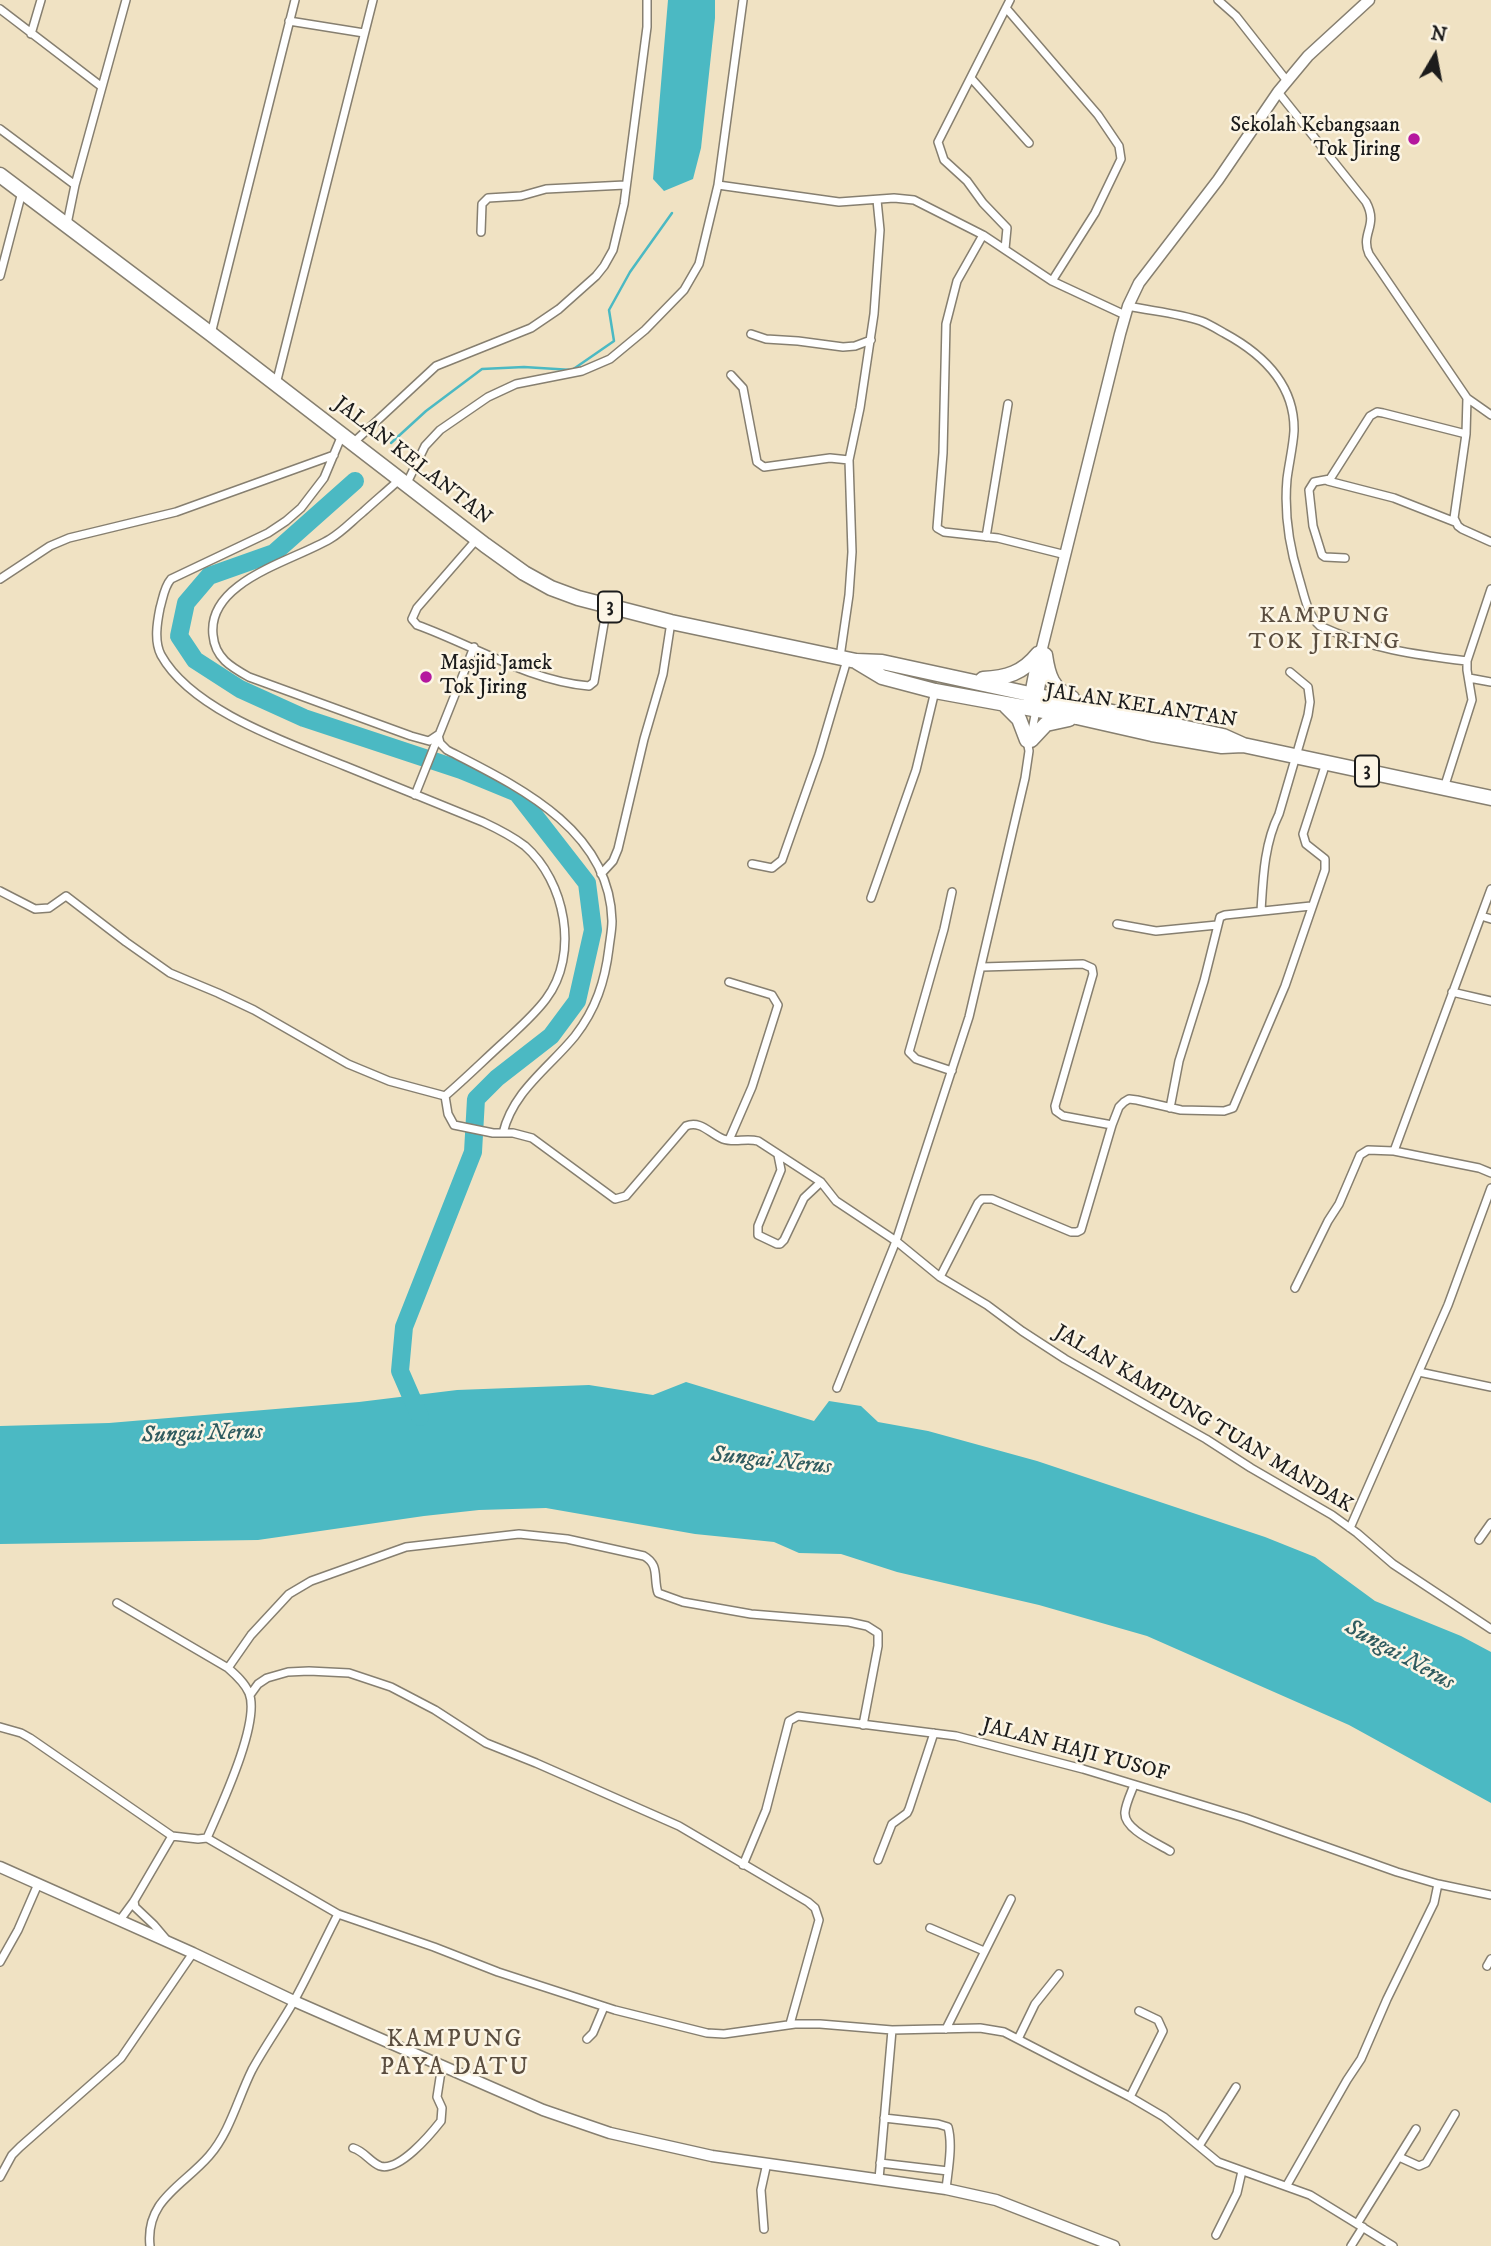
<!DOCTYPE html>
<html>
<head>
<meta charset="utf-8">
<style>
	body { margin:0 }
	#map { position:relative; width:1491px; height:2246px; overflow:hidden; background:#f0e2c3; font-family:"IM FELL DW Pica",serif }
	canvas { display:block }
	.north { position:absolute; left:1400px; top:21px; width:70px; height:70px; -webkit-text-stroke:5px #fcf5e5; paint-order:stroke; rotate:10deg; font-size:19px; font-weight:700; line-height:28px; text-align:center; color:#1c1c1c }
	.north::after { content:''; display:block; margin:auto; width:24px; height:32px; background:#1c1c1c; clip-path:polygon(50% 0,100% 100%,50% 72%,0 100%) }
</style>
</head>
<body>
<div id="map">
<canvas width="1491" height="2246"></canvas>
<div class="north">N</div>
</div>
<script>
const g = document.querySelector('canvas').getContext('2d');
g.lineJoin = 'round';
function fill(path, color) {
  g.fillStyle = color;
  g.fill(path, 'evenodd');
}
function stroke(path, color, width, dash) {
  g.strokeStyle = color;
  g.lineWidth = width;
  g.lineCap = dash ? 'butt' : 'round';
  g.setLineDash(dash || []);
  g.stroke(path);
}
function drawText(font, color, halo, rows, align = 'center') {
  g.font = font + ' "IM FELL DW Pica",serif';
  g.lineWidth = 5;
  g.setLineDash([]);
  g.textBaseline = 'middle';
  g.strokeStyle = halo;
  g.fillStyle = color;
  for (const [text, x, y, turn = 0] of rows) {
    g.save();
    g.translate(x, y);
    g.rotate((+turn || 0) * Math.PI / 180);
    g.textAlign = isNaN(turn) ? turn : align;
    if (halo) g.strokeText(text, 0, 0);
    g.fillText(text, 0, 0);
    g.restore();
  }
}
fill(new Path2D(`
	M668,0h47v18l-14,130 -8,31 -29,12 -11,-12z
	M686,1382l128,39 15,-20 32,5 17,16 50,9 109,30 228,76 50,20 60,44 86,35 30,16v151l-142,-78 -202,-89 -108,-31 -142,-33 -56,-18 -42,-1 -25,-11 -79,-8 -149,-26 -67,2 -55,6 -166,24 -258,4v-118l109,-3 250,-21 98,-12 132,-5 64,10z`), '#4bb9c3');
stroke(new Path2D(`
	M391,443l35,-32 56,-42 42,-2 48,3 42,-29 -5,-31 21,-38 42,-59`), '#4bb9c3', 2.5);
stroke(new Path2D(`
	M355,481l-81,72 -65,23 -23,27 -7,33 16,24 45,29 64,29 157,52 56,23 70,90 6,47 -16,71 -26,35 -54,42 -21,21 -3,53 -69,175 -4,44 20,46`), '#4bb9c3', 18);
const street = new Path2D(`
	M1218,0l18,16 51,65
	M1006,8l92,107 21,31 2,13 -26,54 -43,68
	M0,9l102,78
	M289,21l75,12
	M31,34l10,-34
	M971,78l58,65
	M1278,92l88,110c13,24 -6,31 3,52l98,144 24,17
	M0,129l75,56
	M718,185l121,17 55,-4 20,2 69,35 69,46 73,34
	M67,224l8,-39 51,-185
	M481,232l1,-28 6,-6 33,-2 25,-7 79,-4
	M983,235l-26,46 -11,43 -3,129 -6,75 7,4 54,6 68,17
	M1005,249l2,-21 -24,-25 -16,-22 -23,-21 -6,-18 72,-142
	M0,276l22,-84
	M1128,306c23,5 50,7 73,15 8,3 16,8 23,12 39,21 71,51 70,98 -1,16 -5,32 -7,48 -3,34 2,67 12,99 5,16 8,37 21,48 47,22 96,29 147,35
	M211,334l84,-334
	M751,334l15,5 32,2 45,6 12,-1 16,-6
	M731,375l12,13 14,74 7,5 66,-9 19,2 3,92 -3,43 -9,62
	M276,384l97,-384
	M1467,398l-1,36 -12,84 4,8 4,3 29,13
	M342,435l-18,43 -23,30 -15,13 -18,12 -97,46c-7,8 -8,19 -11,29 -3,15 -6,33 1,47 31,56 128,88 184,111 46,19 92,37 138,56 15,7 29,14 42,24 40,35 55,108 21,153 -11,15 -27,29 -41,42 -20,18 -39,37 -60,55
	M353,443l83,-77 95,-38 28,-19 37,-33 8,-10 9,-16 11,-46 23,-177v-27
	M849,460l11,-52 14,-94 6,-84 -3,-30
	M399,480c-12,11 -24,21 -36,32 -11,9 -21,20 -33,27 -37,22 -123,42 -117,96 2,23 18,32 36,42l162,59 18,5 9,-6 2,8 7,7c70,36 163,79 165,171 0,9 -2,18 -3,27 -4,33 -13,61 -34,88 -26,32 -62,55 -72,97
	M1328,481l66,17 61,24
	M406,485l19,-39 15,-16 48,-33 28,-13 66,-13 28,-12 35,-29 39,-40 15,-26 19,-79 25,-185
	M986,537l22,-133
	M477,539l-60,69 -5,11 5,6c56,20 112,56 172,61l5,-4 13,-76
	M1345,558l-20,-1 -3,-2 -9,-29 -4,-36 5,-8 16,-3 40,-63 7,-4 6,1 83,21
	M0,579l50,-33 19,-8 107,-26 158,-57
	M1469,678l22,4
	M1031,736l5,-26
	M1444,788l28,-88 -5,-30v-9l24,-72
	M415,795l59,-148
	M752,864l20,4 10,-8 37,-105 28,-95
	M601,874l12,-13 5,-12 26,-110 19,-65 8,-52
	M1491,889l-97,262 85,17 12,5
	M0,891l35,18 14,-1 17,-12 60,46 44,31 48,20 36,17 94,54 41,17 56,15
	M871,898l45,-128 19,-79
	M1261,911c2,-32 3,-67 18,-97l29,-99 2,-13 -2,-15 -18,-15
	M1481,916l10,3
	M1117,924l39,7 61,-6
	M982,967l101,-3 9,4 1,6 -38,132 1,5 7,5 49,9
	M1452,992l39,9
	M952,1071l-36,-12 -7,-7 35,-123 8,-37
	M445,1096l3,18 6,11 39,8h20l19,5 83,61 11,-3 60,-70c15,-6 24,8 37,13 11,4 23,-1 35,2l63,41 15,19 60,40 44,36 47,28 35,26 43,28 141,80 45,29 81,47 25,18 36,31 98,65
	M1170,1108l9,-47 25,-80 16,-64 5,-2 86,-9
	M729,1140l23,-53 26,-82 -6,-10 -43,-13
	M778,1155l3,15 -23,56v9l19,9h3l4,-4 20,-42 17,-16
	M940,1277l38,-74 4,-4h10l79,33h6l4,-2 31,-105 7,-18 5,-5 5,-3 8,1 44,10 43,1 9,-3 52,-122 40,-116v-11l-19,-15 -3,-10 23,-71
	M1295,1288l33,-67 11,-17 21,-49 8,-5 26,1
	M1419,1372l72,15
	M837,1388l59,-147 73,-224 56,-239 4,-27 -2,-11
	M1350,1528l98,-223 43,-117
	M1479,1540l12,-17
	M117,1603l111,65
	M250,1695l8,-11 9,-6 21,-6 21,-1 40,2 42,14 44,23 51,33 50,20 143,63 129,76 7,6 4,12 -29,104
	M0,1727l21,6 9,5 142,98 26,3 9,-1 131,76 96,33 64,25 117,38 92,23 17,1 71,-10h25l72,6 -13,149
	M1134,1785c-3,8 -8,18 -9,27 -2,17 32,31 45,39
	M207,1838c13,-30 54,-116 42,-145 -4,-10 -13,-18 -21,-25l23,-33 38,-41 22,-13 95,-34 113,-13 48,5 77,17c16,9 9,22 14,37l25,9 68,12 98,8 18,4 11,7v13l-15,79
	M878,1860l14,-36 15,-11 2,-4 25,-76
	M743,1865l23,-55 23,-89 9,-5 158,20 127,33 162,49 152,54 41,12 53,11
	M134,1901l1,6 19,18 11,13
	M120,1920l14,-19 38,-65
	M930,1928l54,23
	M0,1962l18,-32 20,-46
	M1487,1966l4,-7
	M946,2029l65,-130
	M892,2030l88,-2 24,4 126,65 34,20 54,45 92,33 83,51
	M587,2039l6,-6 11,-26
	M1018,2039l17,-35 24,-30
	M1130,2097l33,-66 -5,-11 -19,-9
	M884,2118l54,6 10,3c5,18 0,43 -2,62
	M1199,2146l37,-59
	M353,2148c11,3 17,14 27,18 19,6 50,-31 61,-45l1,-13 -5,-11 5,-32
	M1399,2157l20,9 7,-3 29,-49
	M880,2163l68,8
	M0,2177l12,-22 8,-8 101,-89 72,-105
	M1287,2185l60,-105 14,-21 26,-60 47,-96 4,-19
	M1357,2224l59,-95
	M764,2229l-3,-39 6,-27
	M1216,2235l21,-42 5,-22
	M150,2246c-5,-46 33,-60 59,-90 21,-24 29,-58 43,-86 13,-24 29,-46 42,-69 16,-29 29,-58 44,-87
	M1351,2246l12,-19`);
const secondary = new Path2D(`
	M1029,700l9,-46 4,-6 78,-314 8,-28 11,-23 79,-103 60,-88 30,-36 61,-56
	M1037,700l7,-39
	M0,1867l193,86 101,48 249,109 67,23 102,23 234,33 50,11 118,46`);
const highway = new Path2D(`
	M0,175l211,159 274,211 39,28 27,15 27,10 93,24 185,39 26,1 341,74 20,9
	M1045,655c3,21 7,34 27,43
	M857,662l25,15 53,14 142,26 75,17 70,12 21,-1 248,53
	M983,679c23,-1 40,-6 55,-25
	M1006,706l13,13 8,21
	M1031,740l15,-16 23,-5`);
stroke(street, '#867f70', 10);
stroke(secondary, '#867f70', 13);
stroke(highway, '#867f70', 17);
stroke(street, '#fff', 7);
stroke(secondary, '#fff', 10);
stroke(highway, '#fff', 14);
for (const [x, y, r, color] of [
	[1414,139,7,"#b5179e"],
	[426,677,7,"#b5179e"]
]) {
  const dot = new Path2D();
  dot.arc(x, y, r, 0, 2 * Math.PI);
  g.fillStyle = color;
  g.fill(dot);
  stroke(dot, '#fcf5e5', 2.5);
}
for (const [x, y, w] of [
	[610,607,24],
	[1367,771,24]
]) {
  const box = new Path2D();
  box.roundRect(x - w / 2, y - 15.5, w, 31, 5);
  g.fillStyle = '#fcf5e5';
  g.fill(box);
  stroke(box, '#1c1c1c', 2);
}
drawText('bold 19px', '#1c1c1c', null, [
	["3",610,607],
	["3",1367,771]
]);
drawText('21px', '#1c1c1c', '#fcf5e5', [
	["Sekolah Kebangsaan",1400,127],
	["Tok Jiring",1400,151],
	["Masjid Jamek",440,665,"left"],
	["Tok Jiring",440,689,"left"]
], 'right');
drawText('21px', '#1c1c1c', '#fcf5e5', [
	["JALAN KELANTAN",412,462,38],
	["JALAN KELANTAN",1141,707,9],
	["JALAN KAMPUNG TUAN MANDAK",1203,1420,31],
	["JALAN HAJI YUSOF",1075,1751,15]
]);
g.letterSpacing = '2px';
drawText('23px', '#5a4d3f', '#fcf5e5', [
	["KAMPUNG",1325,617],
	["TOK JIRING",1325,643]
]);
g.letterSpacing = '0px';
drawText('italic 23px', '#2f5b5f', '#fcf5e5', [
	["Sungai Nerus",202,1435,-2],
	["Sungai Nerus",771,1462,6],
	["Sungai Nerus",1399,1656,29]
]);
g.letterSpacing = '2px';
drawText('24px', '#5a4d3f', '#fcf5e5', [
	["KAMPUNG",455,2041],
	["PAYA DATU",455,2069]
]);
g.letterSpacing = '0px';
</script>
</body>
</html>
